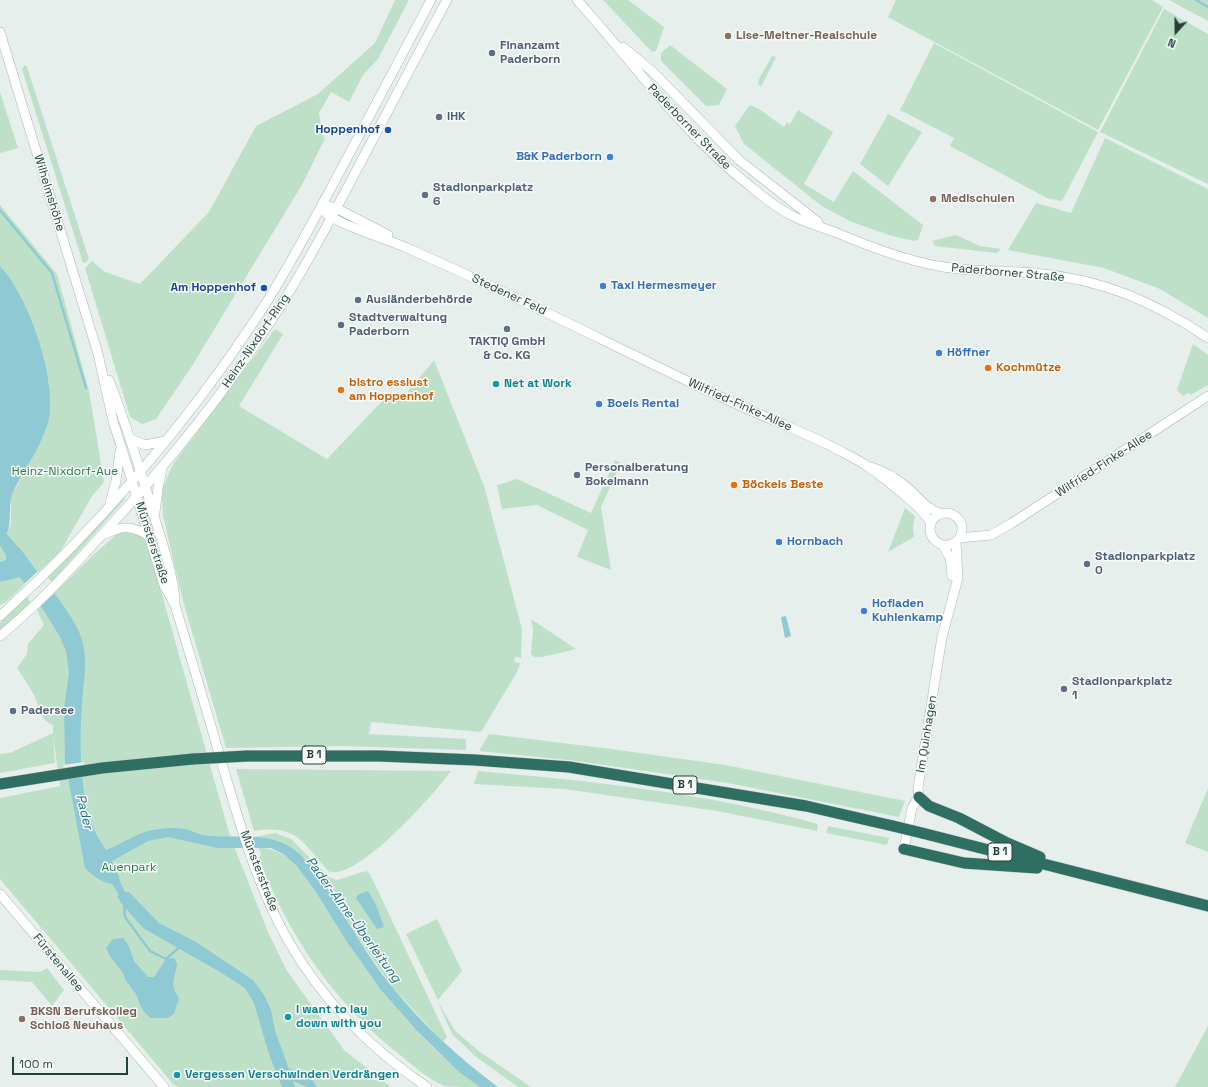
<!DOCTYPE html>
<html>
<head>
<meta charset="utf-8">
<style>
	body { margin:0 }
	#map { position:relative; width:1208px; height:1087px; overflow:hidden; background:#e6efeb; font-family:"Space Grotesk",sans-serif }
	canvas { display:block }
	.north { position:absolute; left:1156px; top:12px; width:40px; height:40px; -webkit-text-stroke:3px #f7fbf9; paint-order:stroke; rotate:201deg; font-size:11px; font-weight:700; line-height:16px; text-align:center; color:#24423a }
	.north::after { content:''; display:block; margin:auto; width:14px; height:18px; background:#24423a; clip-path:polygon(50% 0,100% 100%,50% 72%,0 100%) }
	.scale { position:absolute; left:12px; top:1057px; width:116px; height:18px; box-sizing:border-box; border:2px solid #24423a; border-top:0; padding-left:5px; font-size:12px; line-height:14px; white-space:nowrap; color:#24423a; -webkit-text-stroke:3px #f7fbf9; paint-order:stroke }
</style>
</head>
<body>
<div id="map">
<canvas width="1208" height="1087"></canvas>
<div class="north">N</div>
<div class="scale">100 m</div>
</div>
<script>
const g = document.querySelector('canvas').getContext('2d');
g.lineJoin = 'round';
function fill(path, color) {
  g.fillStyle = color;
  g.fill(path, 'evenodd');
}
function stroke(path, color, width, dash) {
  g.strokeStyle = color;
  g.lineWidth = width;
  g.lineCap = dash ? 'butt' : 'round';
  g.setLineDash(dash || []);
  g.stroke(path);
}
function drawText(font, color, halo, rows, align = 'center') {
  g.font = font + ' "Space Grotesk",sans-serif';
  g.lineWidth = 3;
  g.setLineDash([]);
  g.textBaseline = 'middle';
  g.strokeStyle = halo;
  g.fillStyle = color;
  for (const [text, x, y, turn = 0] of rows) {
    g.save();
    g.translate(x, y);
    g.rotate((+turn || 0) * Math.PI / 180);
    g.textAlign = isNaN(turn) ? turn : align;
    if (halo) g.strokeText(text, 0, 0);
    g.fillText(text, 0, 0);
    g.restore();
  }
}
fill(new Path2D(`
	M395,0h14l-31,59 -15,16 -14,27 -18,-10 -12,21 4,23 2,2 -22,45 -111,183 -36,53 -14,5 -12,-7 -45,-149 7,-7 13,11 35,12 69,-72 47,-86 62,-32 57,-51z
	M603,0h25l36,27 -8,24 -4,1z
	M896,0h256l11,7 -65,123 -210,-113z
	M1169,0h39v21z
	M1164,9l44,25v150l-108,-52z
	M934,43l164,89 -36,69 -15,-3 -97,-52 4,-8 -54,-28z
	M670,45l57,44 -8,16 -13,1 -45,-45v-8z
	M772,56l4,1 -15,30 -3,-3 1,-5z
	M25,65l2,2 62,192 -3,3 -3,1 -61,-194z
	M0,92l18,56 -18,5z
	M750,105l9,4 25,18 3,-5 3,2 8,-14 35,22 -29,52 30,18 19,-31 70,54 -5,15 -4,1 -25,-6 -37,-13 -29,-15 -79,-63 -9,-18z
	M888,114l34,18 -34,54 -28,-22z
	M1105,138l103,51v129l-48,-29 -56,-21 -96,-18 28,-47 35,10z
	M0,205l57,69 32,117 15,91 -12,14 -32,56 -54,50 -6,3v-23l19,-6 -13,-16 -6,2v-16l2,3 9,-26v-26l32,-61 7,-26 -1,-28 -5,-21 -24,-66 -20,-29z
	M956,235l24,11 21,3 -4,4 -62,-7 -3,-5z
	M275,329l8,5 -44,72 88,53 60,-63 1,6 13,-2 33,-40 50,126 38,143 -1,29 -6,-1 -1,5 6,1 -3,9 -36,60 -110,-10 -2,12 97,5v11l-124,-4 -116,2 -43,-147 -20,-85 -1,-17 1,-12 10,-23z
	M1193,344l15,11v30l-17,10 -2,-2 -6,3 -6,-6z
	M615,460l6,3 -20,44 10,63 -34,-13 11,-27 -51,-25 -35,4 -5,-24 20,-6 74,34z
	M123,496l2,3 -73,83 -5,-5z
	M905,508l10,8 -2,12 1,9 -26,15z
	M125,531l14,3 6,6 14,44 71,252 38,96 19,39 57,79 47,37h-213l-5,-3 -173,-205v-81l60,-12 -7,-51 2,28 -55,10v-19l10,-1 43,-20v-8c-13,-5 -13,-16 -18,-28 -5,-10 -12,-20 -18,-29l10,-14 1,-10 16,-19 -7,-15 56,-55 23,-20z
	M27,597l4,6 -31,29v-9z
	M531,619l45,30 -34,8h-8l-3,-3 2,-24z
	M489,734l122,15 114,16 180,36 -6,16 -171,-34 -151,-22 -98,-10z
	M236,769l215,2c-16,22 -96,113 -123,100 -25,-29 -32,-47 -74,-40z
	M478,771c114,10 230,22 340,53l-1,7 -100,-20 -153,-22 -90,-5z
	M1208,788v64l-23,-9z
	M828,826l61,12 -2,7 -61,-12z
	M275,833l16,6 38,38 8,3 29,-9 4,3 77,163 -4,5 -51,-55 -38,-55 -29,-46 -22,-27 -48,-22z
	M259,847c15,2 26,7 37,18 21,21 35,51 51,76 36,55 80,107 133,146 -9,0 -30,0 -36,-1 -16,-7 -32,-21 -45,-32 -42,-33 -78,-75 -105,-122 -14,-23 -25,-49 -35,-74l2,-3z
	M437,919l25,52 -24,29 -32,-66z
	M47,968l17,22 -12,16 -20,-24 -32,-2v-10l40,2z
	M438,1002l17,29 25,21 51,35h-13l-43,-31 -23,-22z
	M1208,1026v61h-33z`), '#bfe0c8');
fill(new Path2D(`
	M0,266c27,28 54,105 50,144 0,8 -4,19 -7,26 -8,21 -23,39 -31,59 -4,12 0,26 -5,39 5,8 13,13 18,21 15,22 49,59 56,82 8,24 2,45 1,69 -3,35 -2,91 12,123 3,8 8,14 12,21 14,-5 32,-18 47,-20 12,-2 24,-3 36,0 7,3 15,6 23,6 24,2 52,-3 75,9 25,13 50,61 66,85 12,20 25,40 40,58 31,38 66,70 105,99h-18l-21,-15 -42,-41 -36,-41 -34,-48 -31,-50 -20,-27 -13,-11 -12,-6h-54l-49,-11 -20,4 -36,20c6,11 7,20 13,31h4l30,31 37,19 57,38 11,15 7,15 4,21 14,38c13,2 22,6 28,18h-10l-14,-6 2,6h-13l-13,-33 -15,-51 -9,-15 -25,-16 -77,-44 -22,-25 -4,-7 2,-1 -7,-11c-11,-2 -19,-8 -27,-16l-20,-106 -1,-54 5,-35 -3,-22 -6,-14 -14,-23 -26,-37 -20,5v-20l6,-2v-5l-6,-9z
	M786,616l5,20 -6,2 -4,-21z
	M368,891l8,14 8,22 -7,2 -21,-31 3,-4z
	M123,938l6,8 5,15 14,16h6l12,-18 8,-1 3,6c-2,16 -8,19 2,34l-5,16 -7,4h-16l-6,-5 -5,-8 -4,-11 -10,-13 -3,-8 -12,-15 -5,-10 7,-9z`), '#8ec9d4');
fill(new Path2D(`
	M38,571l17,22 -16,14 -16,-22z
	M84,762l1,15 -20,2 -2,-14z`), '#e6efeb');
stroke(new Path2D(`
	M1196,0l12,7
	M0,210l52,63 34,115
	M124,904l1,13 25,34 16,8 15,-13`), '#8ec9d4', 2.5);
const secondary = new Path2D(`
	M577,0c57,63 106,134 173,186 13,11 28,23 43,30 15,8 33,12 49,19 31,13 63,25 96,31 32,6 65,4 97,7 66,6 118,28 173,65
	M0,32l98,322 15,67 14,44 37,120 11,20c16,53 32,106 47,159 18,60 35,123 67,178 33,58 83,108 138,145
	M623,47l30,25 86,88 79,62
	M321,207c5,15 70,33 86,41 106,46 208,99 312,148 37,18 75,32 112,50 12,7 25,12 36,20 16,11 58,43 64,58
	M321,207l6,-1 9,2 52,27
	M109,380c18,46 32,92 46,139 8,27 18,54 20,82
	M131,439l14,6 20,-4
	M871,467c14,4 27,12 38,22 11,10 19,21 33,25
	M110,503l6,-22 4,-30
	M155,512l3,-24 4,-19
	M930 529a16 16 0 1 1 32 0a16 16 0 1 1-32 0Z
	M106,534c16,-9 27,-8 43,2
	M959,538l32,-3 21,-12 196,-127
	M943,545l7,13 2,18
	M0,616c97,-88 185,-190 257,-299 20,-30 37,-61 54,-92 41,-75 80,-150 120,-225
	M0,636c39,-32 74,-70 108,-108 60,-65 115,-133 163,-207 30,-46 56,-95 82,-144 31,-59 62,-118 94,-177
	M904,849l8,-41 7,-11 -1,-9 24,-151 16,-59 -2,-36
	M0,894l164,193`);
const highway = new Path2D(`
	M247,756h133l95,4 94,7 237,39 87,20
	M0,784l102,-16 91,-9
	M919,797l10,9 30,12 46,24 35,15
	M922,833l286,73
	M904,849l60,14 73,5`);
stroke(secondary, '#a4bbb3', 10);
stroke(highway, '#c2cac8', 12);
stroke(secondary, '#fff', 9);
stroke(highway, '#2f6f62', 11);
const highwayBridge = new Path2D(`
	M193,759l54,-3
	M893,826l29,7`);
stroke(highwayBridge, '#c2cac8', 12, []);
stroke(highwayBridge, '#2f6f62', 11);
for (const [x, y, r, color] of [
	[728,36,4,"#8d6e63"],
	[492,53,4,"#5c6f8a"],
	[439,117,4,"#5c6f8a"],
	[388,130,4,"#1a4fb4"],
	[610,157,4,"#3f7fe0"],
	[425,195,4,"#5c6f8a"],
	[933,199,4,"#8d6e63"],
	[603,286,4,"#3f7fe0"],
	[264,288,4,"#1a4fb4"],
	[358,300,4,"#5c6f8a"],
	[341,325,4,"#5c6f8a"],
	[507,329,4,"#5c6f8a"],
	[939,353,4,"#3f7fe0"],
	[988,368,4,"#e8710a"],
	[496,384,4,"#0f9aa8"],
	[341,390,4,"#e8710a"],
	[599,404,4,"#3f7fe0"],
	[577,475,4,"#5c6f8a"],
	[734,485,4,"#e8710a"],
	[779,542,4,"#3f7fe0"],
	[1087,564,4,"#5c6f8a"],
	[864,611,4,"#3f7fe0"],
	[1064,689,4,"#5c6f8a"],
	[13,711,4,"#5c6f8a"],
	[288,1017,4,"#0f9aa8"],
	[22,1019,4,"#8d6e63"],
	[177,1075,4,"#0f9aa8"]
]) {
  const dot = new Path2D();
  dot.arc(x, y, r, 0, 2 * Math.PI);
  g.fillStyle = color;
  g.fill(dot);
  stroke(dot, '#f7fbf9', 1.5);
}
for (const [x, y, w] of [
	[314,755,24],
	[685,785,24],
	[1000,852,24]
]) {
  const box = new Path2D();
  box.roundRect(x - w / 2, y - 9, w, 18, 3);
  g.fillStyle = '#f7fbf9';
  g.fill(box);
  stroke(box, '#24423a', 1);
}
drawText('bold 11px', '#24423a', null, [
	["B 1",314,755],
	["B 1",685,785],
	["B 1",1000,852]
]);
drawText('bold 12px', '#785e54', '#f7fbf9', [
	["Lise-Meitner-Realschule",736,36],
	["Medischulen",941,199],
	["BKSN Berufskolleg",30,1012],
	["Schloß Neuhaus",30,1026]
], 'left');
drawText('bold 12px', '#4e5e75', '#f7fbf9', [
	["Finanzamt",500,46],
	["Paderborn",500,60],
	["IHK",447,117],
	["Stadionparkplatz",433,188],
	["6",433,202],
	["Ausländerbehörde",366,300],
	["Stadtverwaltung",349,318],
	["Paderborn",349,332],
	["TAKTIQ GmbH",507,342,"center"],
	["& Co. KG",507,356,"center"],
	["Personalberatung",585,468],
	["Bokelmann",585,482],
	["Stadionparkplatz",1095,557],
	["0",1095,571],
	["Stadionparkplatz",1072,682],
	["1",1072,696],
	["Padersee",21,711]
], 'left');
drawText('12px', '#24423a', '#f7fbf9', [
	["Paderborner Straße",689,127,46],
	["Wilhelmshöhe",49,193,73],
	["Paderborner Straße",1008,273,5],
	["Stedener Feld",509,295,25],
	["Heinz-Nixdorf-Ring",256,341,-56],
	["Wilfried-Finke-Allee",740,405,24],
	["Wilfried-Finke-Allee",1104,464,-33],
	["Münsterstraße",152,543,72],
	["Im Quinhagen",927,734,-81],
	["Münsterstraße",259,871,69],
	["Fürstenallee",58,963,50]
]);
drawText('bold 12px', '#164399', '#f7fbf9', [
	["Hoppenhof",380,130],
	["Am Hoppenhof",256,288]
], 'right');
drawText('bold 12px', '#366cbe', '#f7fbf9', [
	["B&K Paderborn",602,157,"right"],
	["Taxi Hermesmeyer",611,286],
	["Höffner",947,353],
	["Boels Rental",607,404],
	["Hornbach",787,542],
	["Hofladen",872,604],
	["Kuhlenkamp",872,618]
], 'left');
drawText('bold 12px', '#c56008', '#f7fbf9', [
	["Kochmütze",996,368],
	["bistro esslust",349,383],
	["am Hoppenhof",349,397],
	["Böckels Beste",742,485]
], 'left');
drawText('bold 12px', '#0d838f', '#f7fbf9', [
	["Net at Work",504,384],
	["I want to lay",296,1010],
	["down with you",296,1024],
	["Vergessen Verschwinden Verdrängen",185,1075]
], 'left');
drawText('12px', '#2d7a4b', '#f7fbf9', [
	["Heinz-Nixdorf-Aue",65,472],
	["Auenpark",129,868]
]);
drawText('italic 13px', '#1c6f80', '#f7fbf9', [
	["Pader",84,812,76],
	["Pader-Alme-Überleitung",353,920,54]
]);
</script>
</body>
</html>
